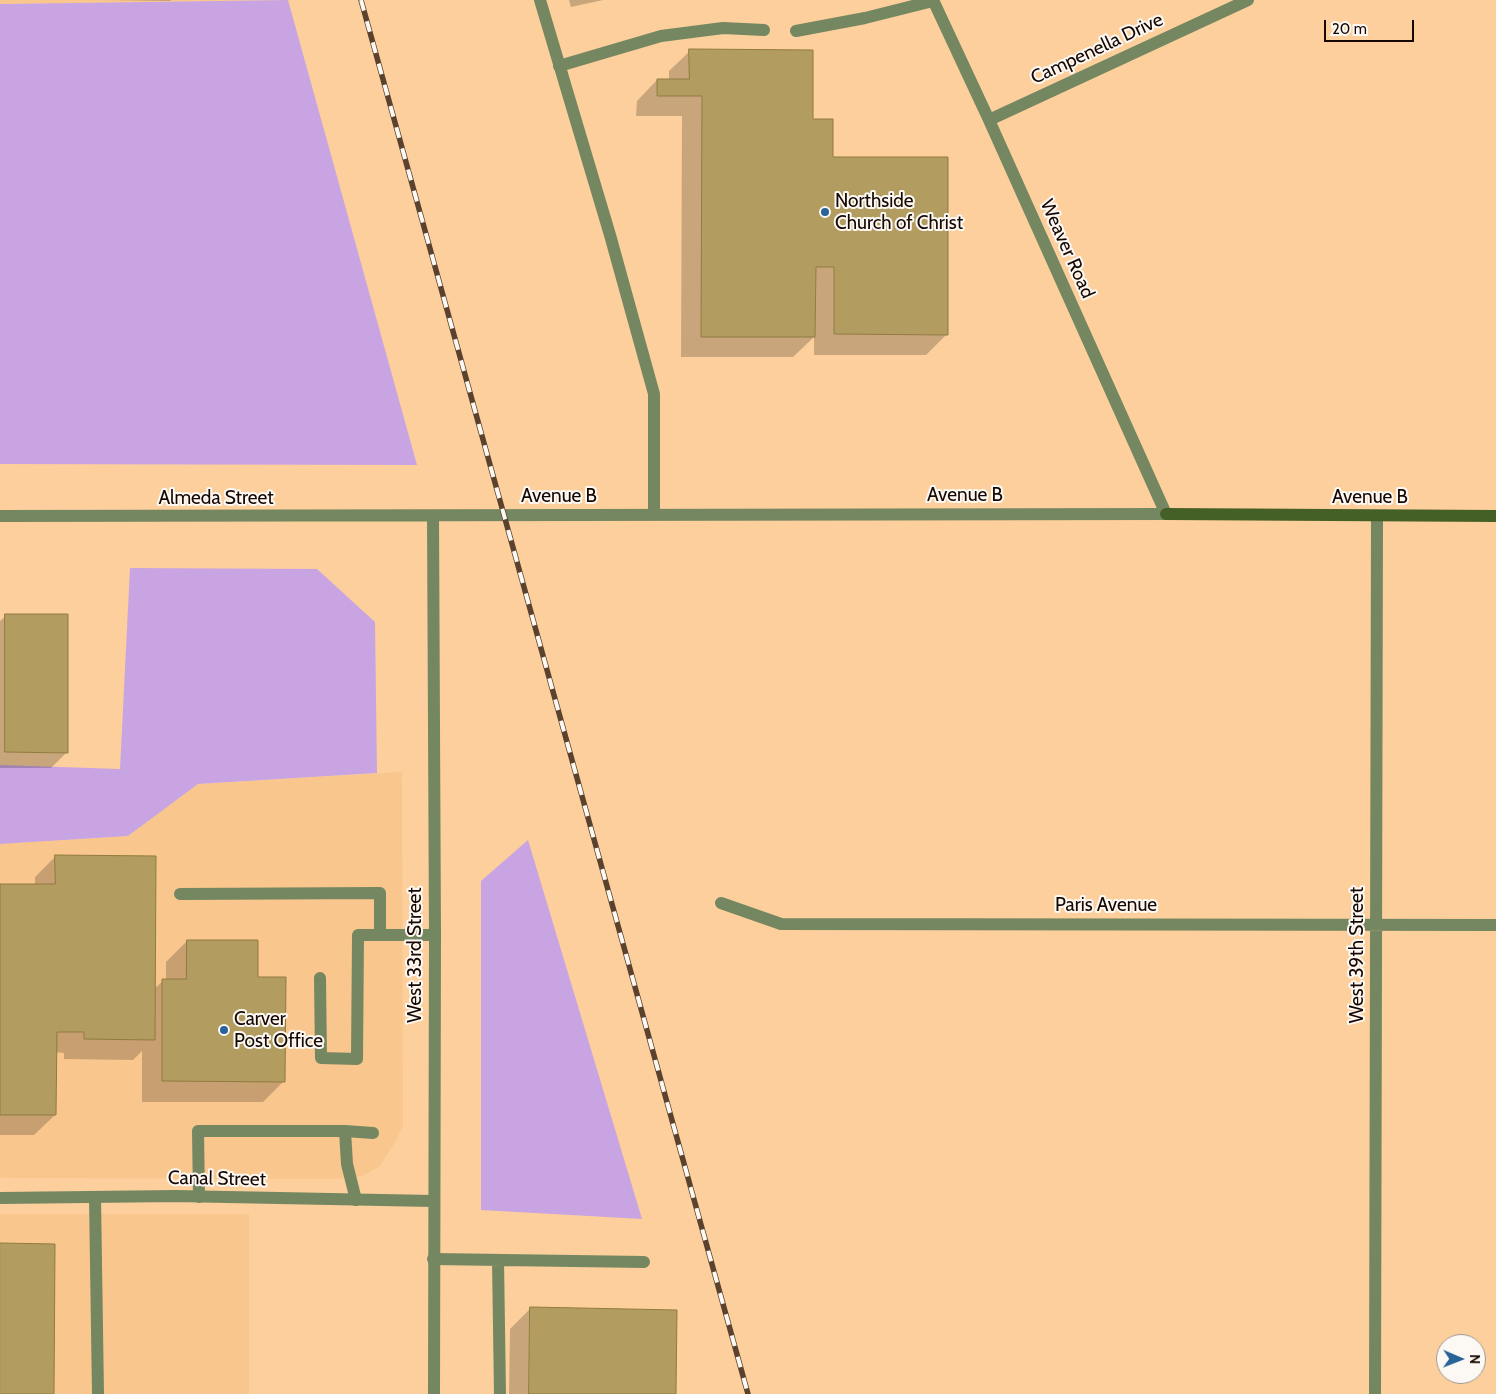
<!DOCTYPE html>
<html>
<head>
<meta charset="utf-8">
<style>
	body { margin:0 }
	#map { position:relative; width:1496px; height:1394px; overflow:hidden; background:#fccf9c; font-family:Cabin,sans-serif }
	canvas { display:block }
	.north { position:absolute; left:1436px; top:1334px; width:50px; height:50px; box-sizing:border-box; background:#fcf8f3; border:1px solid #a09892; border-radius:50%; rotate:91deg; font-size:14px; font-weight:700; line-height:20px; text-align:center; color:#160700 }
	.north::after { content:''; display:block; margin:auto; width:18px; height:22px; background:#276299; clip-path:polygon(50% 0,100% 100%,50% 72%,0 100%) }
	.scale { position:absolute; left:1324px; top:20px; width:90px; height:22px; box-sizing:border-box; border:2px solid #160700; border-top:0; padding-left:6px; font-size:15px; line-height:18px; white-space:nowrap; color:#160700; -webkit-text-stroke:4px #fcf8f3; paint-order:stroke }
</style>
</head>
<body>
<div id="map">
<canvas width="1496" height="1394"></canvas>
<div class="north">N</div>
<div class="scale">20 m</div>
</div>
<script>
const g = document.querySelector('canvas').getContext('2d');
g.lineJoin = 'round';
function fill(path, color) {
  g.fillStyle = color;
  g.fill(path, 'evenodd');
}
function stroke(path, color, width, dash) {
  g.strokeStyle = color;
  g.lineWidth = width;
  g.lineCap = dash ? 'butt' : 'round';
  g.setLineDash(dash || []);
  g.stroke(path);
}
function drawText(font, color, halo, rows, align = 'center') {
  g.font = font + ' Cabin,sans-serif';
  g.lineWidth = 4;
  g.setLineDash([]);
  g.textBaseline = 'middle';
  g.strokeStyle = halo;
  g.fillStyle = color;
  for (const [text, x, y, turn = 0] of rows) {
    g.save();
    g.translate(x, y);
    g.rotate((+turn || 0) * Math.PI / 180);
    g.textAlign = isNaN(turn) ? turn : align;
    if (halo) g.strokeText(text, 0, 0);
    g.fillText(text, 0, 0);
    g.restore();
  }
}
fill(new Path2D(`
	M0,0h272l-272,4z
	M402,772l1,354 -6,13 -17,27 -18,10 -25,3 -337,-1v-334l128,-8 70,-52z
	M0,1214h249v180h-249z`), '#f9c78d');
fill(new Path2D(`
	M288,0l129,465 -417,-1v-460z
	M130,568l187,1 58,53 2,151 -179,11 -70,52 -128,8v-79l120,4z
	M528,840l114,379 -161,-9v-329z`), '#c8a5e2');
fill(new Path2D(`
	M105,0h66l-1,1z
	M569,0h34l-32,7z
	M690,51l122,69 20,38 115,176 -21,21h-112v-18l-21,20h-112l1,-241h-46l1,-15 20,-21h12v-9z
	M6,616l61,136 -16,16h-51v-147z
	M55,857l99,132 9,-8h3v-19l21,-21 70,38 27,102 -21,21h-121v-51l-9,9 -69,-1v-6l-9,-1v63l-21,20h-34v-250l35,1v-9z
	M531,1308l143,86h-165l1,-65z`), '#0003');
const building = new Path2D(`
	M689,49l124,1v69h20v38h115v178l-114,-1v-67h-18l-1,70h-114l1,-241h-45v-17h32z
	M5,614h63v139l-63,-1z
	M55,855l101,1 -1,184 -71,-1v-7h-27l-1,83h-56v-231h55z
	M187,940h71v37h28l-1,105 -123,-1v-102h24z
	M0,1243l55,1 -1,150h-54z
	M530,1307l147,3 -1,84h-147z`);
fill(building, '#b29c60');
stroke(building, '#917b40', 1);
stroke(new Path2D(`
	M540,0l70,235 44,159v120
	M796,31l69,-13 68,-17
	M559,66l102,-30 62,-8 41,2
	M180,894l200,-1v42
	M320,978l1,80 36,1 1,-124h77
	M95,1197l3,197
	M199,1197l-1,-66h147
	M356,1200l-9,-36 -2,-33 28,2
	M433,1259l211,3
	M498,1260l2,134`), '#748761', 12);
stroke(new Path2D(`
	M933,0l56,120 177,394
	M989,120l259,-120
	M721,903l60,21 715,1
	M1375,1394l2,-878`), '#748761', 12);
stroke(new Path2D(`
	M0,516l1166,-2
	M433,516l2,419 -1,459
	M0,1198l176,-2 257,5`), '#748761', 12);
stroke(new Path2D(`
	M1166,514l330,2`), '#456026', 12);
const rail = new Path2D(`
	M361,0l387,1394`);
stroke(rail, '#5a422e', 5.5);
stroke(rail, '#fcf8f3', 4, [11]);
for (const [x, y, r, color] of [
	[825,212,5,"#276299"],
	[224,1030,5,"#276299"]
]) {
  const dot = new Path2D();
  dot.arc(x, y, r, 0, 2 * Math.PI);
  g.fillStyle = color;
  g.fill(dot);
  stroke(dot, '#fcf8f3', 2);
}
drawText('19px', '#160700', '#fcf8f3', [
	["Campenella Drive",1097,49,-25],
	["Weaver Road",1067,249,66],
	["Avenue B",965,495],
	["Avenue B",559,496],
	["Avenue B",1370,497],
	["Almeda Street",216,498],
	["Paris Avenue",1106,905],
	["West 33rd Street",415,955,-90],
	["West 39th Street",1357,955,-90],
	["Canal Street",217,1179,1]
]);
drawText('19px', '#160700', '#fcf8f3', [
	["Northside",835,201],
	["Church of Christ",835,223],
	["Carver",234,1019],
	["Post Office",234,1041]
], 'left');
</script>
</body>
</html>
